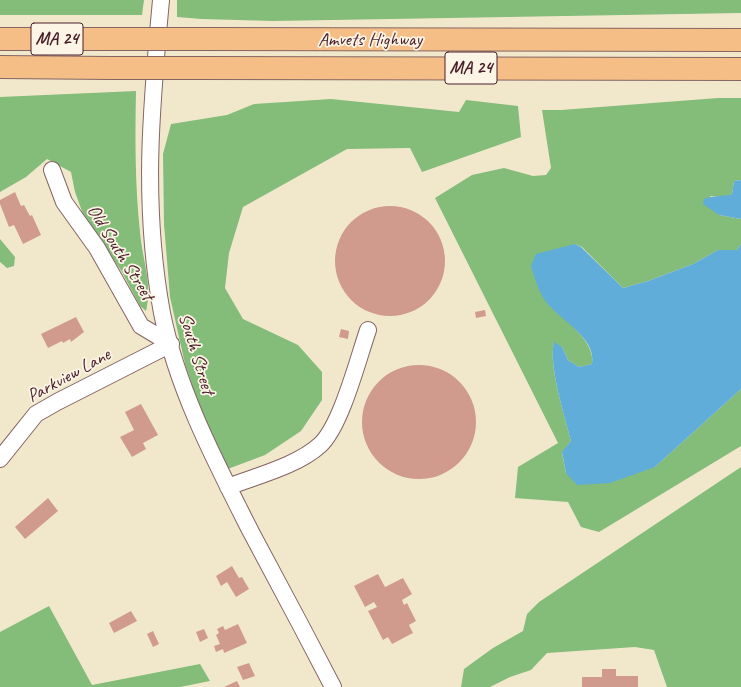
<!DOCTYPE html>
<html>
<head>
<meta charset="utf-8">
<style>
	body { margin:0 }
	canvas { display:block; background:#f1e8cc }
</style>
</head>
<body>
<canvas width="741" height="687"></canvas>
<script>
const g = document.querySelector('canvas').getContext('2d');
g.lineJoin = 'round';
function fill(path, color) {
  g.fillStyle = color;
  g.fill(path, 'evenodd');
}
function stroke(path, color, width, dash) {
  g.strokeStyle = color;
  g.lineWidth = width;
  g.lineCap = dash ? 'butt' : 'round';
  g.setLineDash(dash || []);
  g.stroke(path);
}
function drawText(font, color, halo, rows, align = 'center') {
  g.font = font + ' Caveat,sans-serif';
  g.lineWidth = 3.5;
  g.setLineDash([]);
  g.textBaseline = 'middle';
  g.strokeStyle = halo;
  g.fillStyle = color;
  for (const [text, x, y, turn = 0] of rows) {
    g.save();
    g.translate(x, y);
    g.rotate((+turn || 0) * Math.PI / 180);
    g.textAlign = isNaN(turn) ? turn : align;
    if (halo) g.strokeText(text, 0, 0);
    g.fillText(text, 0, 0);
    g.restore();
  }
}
fill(new Path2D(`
	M0,0h144l-2,15h-142z
	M177,0h564v13l-468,8 -71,-2 -25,-2z
	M136,91c-1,47 -1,94 4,141 2,26 13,54 6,79l-6,-5 -18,-34 -39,-58 -8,-22 -4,-20 -24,-13 -21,18 -26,15v-95z
	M718,98h23v82l-7,1 -2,13 -8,3 -14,-1 9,19 22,4v25l-4,6h-19l-25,14 -45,17 -25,7 -41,-41 -7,-3 -28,59c15,14 49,38 45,61l-13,3 -11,-7 -6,-13 -8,-4c-6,22 11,74 17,98l-9,12 4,20 89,-6 86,-78v57l-142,86 -18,-5 -13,-25 -53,-4 3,-31 40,-24 -123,-245 37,-23 32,-7 29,8 13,-1 5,-7 -9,-58h19z
	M331,99l128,13 7,-12 52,6 3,31 -99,35 -12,-24 -63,1 -104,58 -14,46 -4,35 18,31 55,26 24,27v28l-21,31 -36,24 -40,15 -22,-53 -18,-53 -15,-67 -6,-73 -1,-70 8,-30 56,-9 27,-11z
	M0,239l15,18 -1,9 -7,2 -7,-6z
	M741,467v220h-74l-13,-37 -19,-3 -88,6 -16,17 -21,7 -20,10h-29l3,-18 29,-21 30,-17 4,-17 12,-12z
	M49,606l43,79 108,-21 10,17 -30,6h-180v-55z`), '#84bc79');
fill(new Path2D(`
	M741,180v39l-22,-4 -16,-11 1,-5c9,-4 18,-2 28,-5l2,-13z
	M575,244l6,3 42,41 25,-7 45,-17 25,-14h19l4,-6v145l-86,78 -45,16 -33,2 -11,-12 -4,-21 9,-11c-6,-24 -23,-76 -17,-99l8,5 6,13 11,7 13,-3c5,-26 -33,-45 -46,-62 -8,-11 -11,-24 -15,-36l5,-12z`), '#61adda');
fill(new Path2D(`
	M15,192l6,14 3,-1 6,11 2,-1 9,20 -18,9 -9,-19 -5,2 -9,-23v-4z
	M335 261a55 55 0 1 1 110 0a55 55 0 1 1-110 0Z
	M485,310l1,6 -10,2 -1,-6z
	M76,317l8,15 -13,10 -1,-3 -7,4 -1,-2 -14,7 -7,-14z
	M341,329l8,2 -1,8 -9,-2z
	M362 422a57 57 0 1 1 114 0a57 57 0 1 1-114 0Z
	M141,404l17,31 -15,8 3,6 -14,8 -12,-20 14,-7 -9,-18z
	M48,498l10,13 -33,28 -10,-12z
	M232,566l7,12 3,-1 7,12 -13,8 -9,-15 -6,4 -5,-10z
	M378,574l7,13 18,-9 9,16 -10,6 2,5 3,-2 9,18 -7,4 4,8 -21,11 -4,-7 -5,3 -15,-29 9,-4 -3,-5 -9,5 -11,-21z
	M131,611l6,10 -23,12 -5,-10z
	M238,624l9,19 -23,10 -1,-4 -7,3 -2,-6 6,-2 -4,-9 3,-2 -2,-4 6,-3 2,4z
	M204,629l4,9 -8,4 -4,-10z
	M153,631l6,13 -6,3 -6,-13z
	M249,663l6,13 -12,4 -6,-13z
	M602,669h14v7h22v11h-56v-10h20z
	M237,681l3,6h-16z`), '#d09b8c');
const minor = new Path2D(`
	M161,0c-10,108 -19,205 1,313 15,76 54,150 89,219 28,52 55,103 82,155
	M52,170l12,32 33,46 44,78 30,18
	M0,459l36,-45 21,-12 114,-58
	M228,487c28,-11 69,-21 92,-42 21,-19 38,-86 48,-115`);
const highway = new Path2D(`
	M0,39h114
	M203,39l538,1
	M0,67l111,1
	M200,68l541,1`);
stroke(minor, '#846563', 18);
stroke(highway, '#846563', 24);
stroke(minor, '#fff', 16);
stroke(highway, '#f6be87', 22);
const highwayBridge = new Path2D(`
	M114,39h89
	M111,68h89`);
stroke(highwayBridge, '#846563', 24, []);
stroke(highwayBridge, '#f6be87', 22);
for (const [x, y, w] of [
	[57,39,52],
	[471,68,52]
]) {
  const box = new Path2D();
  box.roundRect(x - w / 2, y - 16, w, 32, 3);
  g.fillStyle = '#fcf5e5';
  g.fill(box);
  stroke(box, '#4a1f2b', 1);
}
drawText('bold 18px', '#4a1f2b', null, [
	["MA 24",57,39],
	["MA 24",471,68]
]);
drawText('19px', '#4a1f2b', '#fcf5e5', [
	["Amvets Highway",370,40],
	["Old South Street",120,253,58],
	["South Street",196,354,73],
	["Parkview Lane",69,376,-29]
]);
</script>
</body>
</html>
